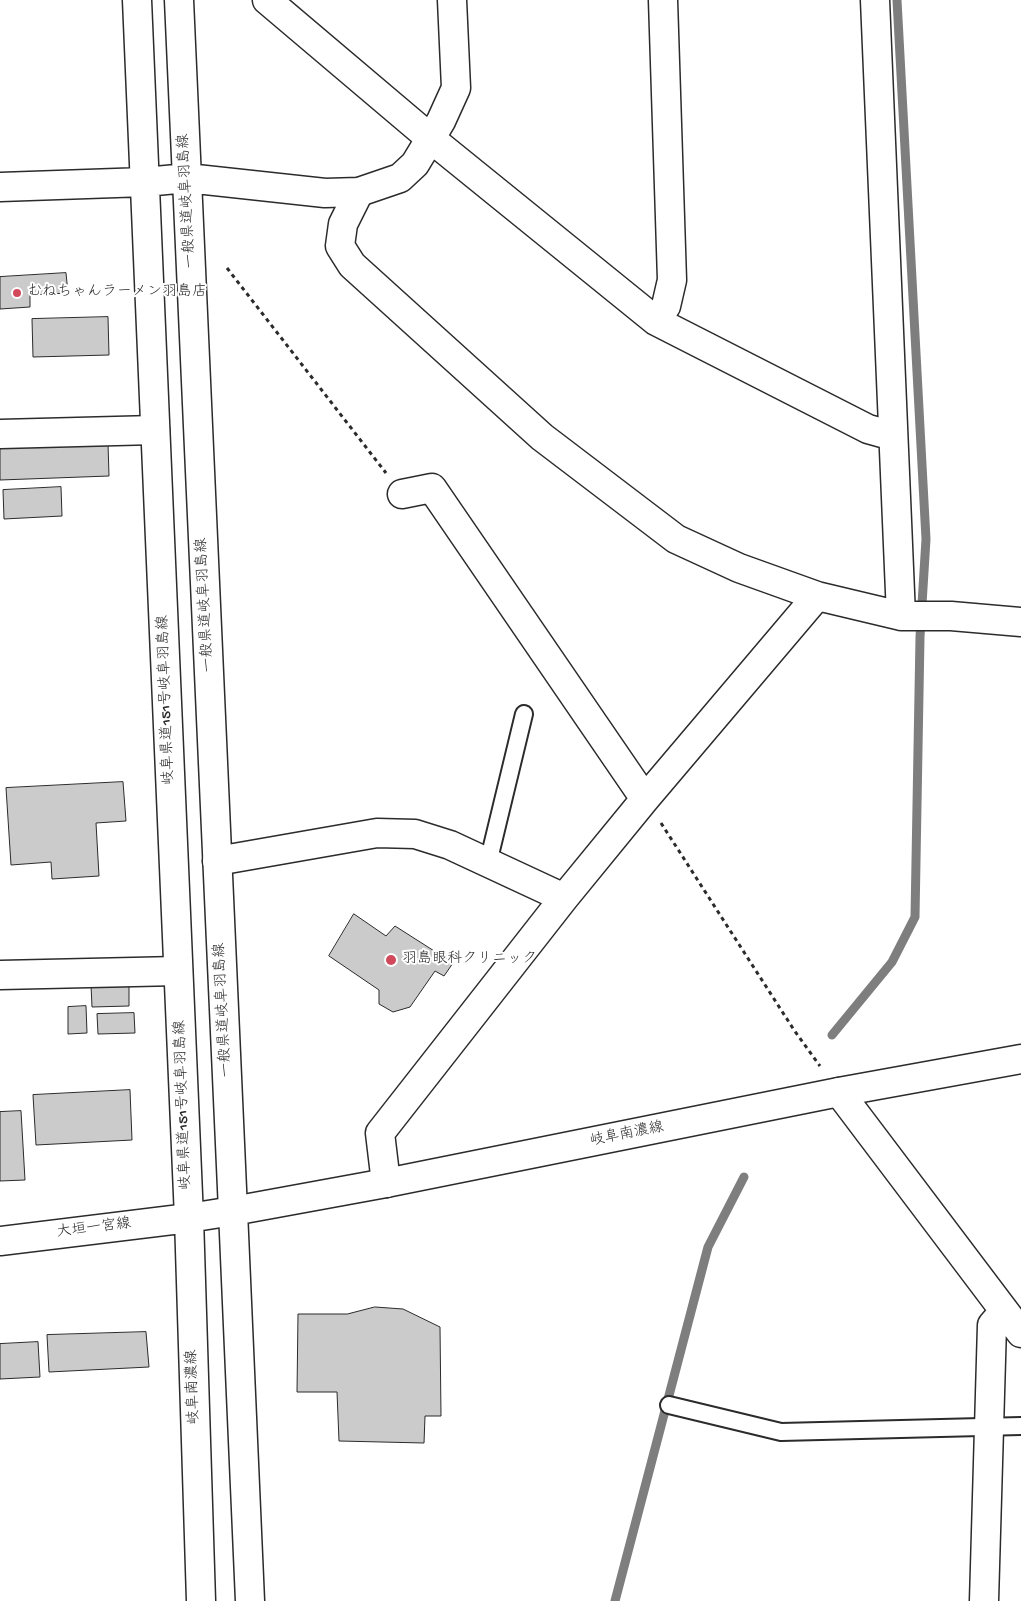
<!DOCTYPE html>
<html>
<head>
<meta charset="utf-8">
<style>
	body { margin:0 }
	canvas { display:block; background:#fff }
</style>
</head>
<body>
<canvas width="1021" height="1601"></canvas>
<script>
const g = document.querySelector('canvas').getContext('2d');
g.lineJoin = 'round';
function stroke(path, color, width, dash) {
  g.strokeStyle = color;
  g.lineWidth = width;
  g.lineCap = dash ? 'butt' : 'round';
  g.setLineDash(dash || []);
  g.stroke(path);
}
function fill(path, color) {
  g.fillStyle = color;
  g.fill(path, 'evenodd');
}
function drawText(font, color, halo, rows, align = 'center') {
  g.font = font + ' "Gochi Hand","Klee One",sans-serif';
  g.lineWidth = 4;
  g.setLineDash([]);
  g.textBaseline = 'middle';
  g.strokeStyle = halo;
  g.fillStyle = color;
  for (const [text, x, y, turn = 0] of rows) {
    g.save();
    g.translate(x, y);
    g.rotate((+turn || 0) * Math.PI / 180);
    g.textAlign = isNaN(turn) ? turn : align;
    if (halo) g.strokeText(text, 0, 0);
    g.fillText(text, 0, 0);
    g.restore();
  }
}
stroke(new Path2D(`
	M832,1035l60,-73 23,-45 5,-280 6,-98 -29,-539
	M615,1601l93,-354 36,-70`), '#7e7e7e', 9);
const building = new Path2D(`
	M66,273l2,20 -38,2v12l-30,2v-32z
	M108,317l1,38 -76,2 -1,-38z
	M108,443l1,33 -109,4v-33z
	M61,487l1,29 -58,3 -1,-29z
	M123,782l3,39 -30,2 3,53 -47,3 -1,-17 -40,3 -5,-77z
	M354,914l32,22 9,-10 58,37 -9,13 -9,-5 -25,36 -17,5 -14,-8v-14l-50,-34z
	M129,983v23l-37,1 -1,-22z
	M86,1006l1,27 -19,1v-27z
	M134,1013l1,20 -37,1 -1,-20z
	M130,1090l2,50 -96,5 -3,-50z
	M21,1111l4,69 -25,1v-69z
	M375,1307l28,2 37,18 1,89h-16l-1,27 -85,-2 -2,-49h-40l1,-78h49z
	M146,1332l3,35 -100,5 -2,-37z
	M38,1342l2,35 -40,2v-35z`);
fill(building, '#cbcbcb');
stroke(building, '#2b2b2b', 1);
const lane = new Path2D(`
	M488,863l36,-149
	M669,1405l112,27 240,-6`);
const street = new Path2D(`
	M267,0l163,138 226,183 212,108 25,7
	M875,0l26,616
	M359,192l-16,32 -3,22 12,19 190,172 134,102 63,29 78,28 84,20h50l70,6
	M656,321l10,-15 6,-26 -9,-280
	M0,434l155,-4
	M402,494l30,-6 213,311
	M217,861l160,-28 38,1 35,11 114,53
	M0,975l178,-4
	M839,1092l182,241
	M386,1183l-6,-50 184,-235 81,-99 172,-203
	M984,1601l8,-276 12,-14`);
const secondary = new Path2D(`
	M137,0l52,1218
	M179,0l54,1211
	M0,187l145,-5 42,-4 138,15 34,-1 41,-14 15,-14 26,-43 15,-33 -4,-88`);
const primary = new Path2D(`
	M233,1211l17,390
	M189,1218l12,383
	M0,1241l189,-23 44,-7 153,-28 453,-91 182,-33`);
stroke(lane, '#2b2b2b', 20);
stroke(street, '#2b2b2b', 31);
stroke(secondary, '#2b2b2b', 31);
stroke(primary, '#2b2b2b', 31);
stroke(new Path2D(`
	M227,268l159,205
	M661,823l133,207 26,36`), '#2b2b2b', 3, [4, 4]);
stroke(lane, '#fff', 16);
stroke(street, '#fff', 28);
stroke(secondary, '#fff', 28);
stroke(primary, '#fff', 28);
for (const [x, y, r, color] of [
	[17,293,5,"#d1495b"],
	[391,960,6,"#d1495b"]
]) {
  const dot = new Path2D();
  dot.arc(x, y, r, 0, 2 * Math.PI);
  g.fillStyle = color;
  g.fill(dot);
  stroke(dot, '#fff', 2);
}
drawText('15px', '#2b2b2b', '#fff', [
	["一般県道岐阜羽島線",188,201,-93],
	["一般県道岐阜羽島線",206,605,-93],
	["岐阜県道151号岐阜羽島線",167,700,-92],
	["一般県道岐阜羽島線",224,1010,-93],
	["岐阜県道151号岐阜羽島線",184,1105,-92],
	["岐阜南濃線",627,1135,-11],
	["大垣一宮線",94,1229,-7],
	["岐阜南濃線",194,1387,-92]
]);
drawText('15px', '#2b2b2b', '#fff', [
	["むねちゃんラーメン羽島店",27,293],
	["羽島眼科クリニック",402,960]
], 'left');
</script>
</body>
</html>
